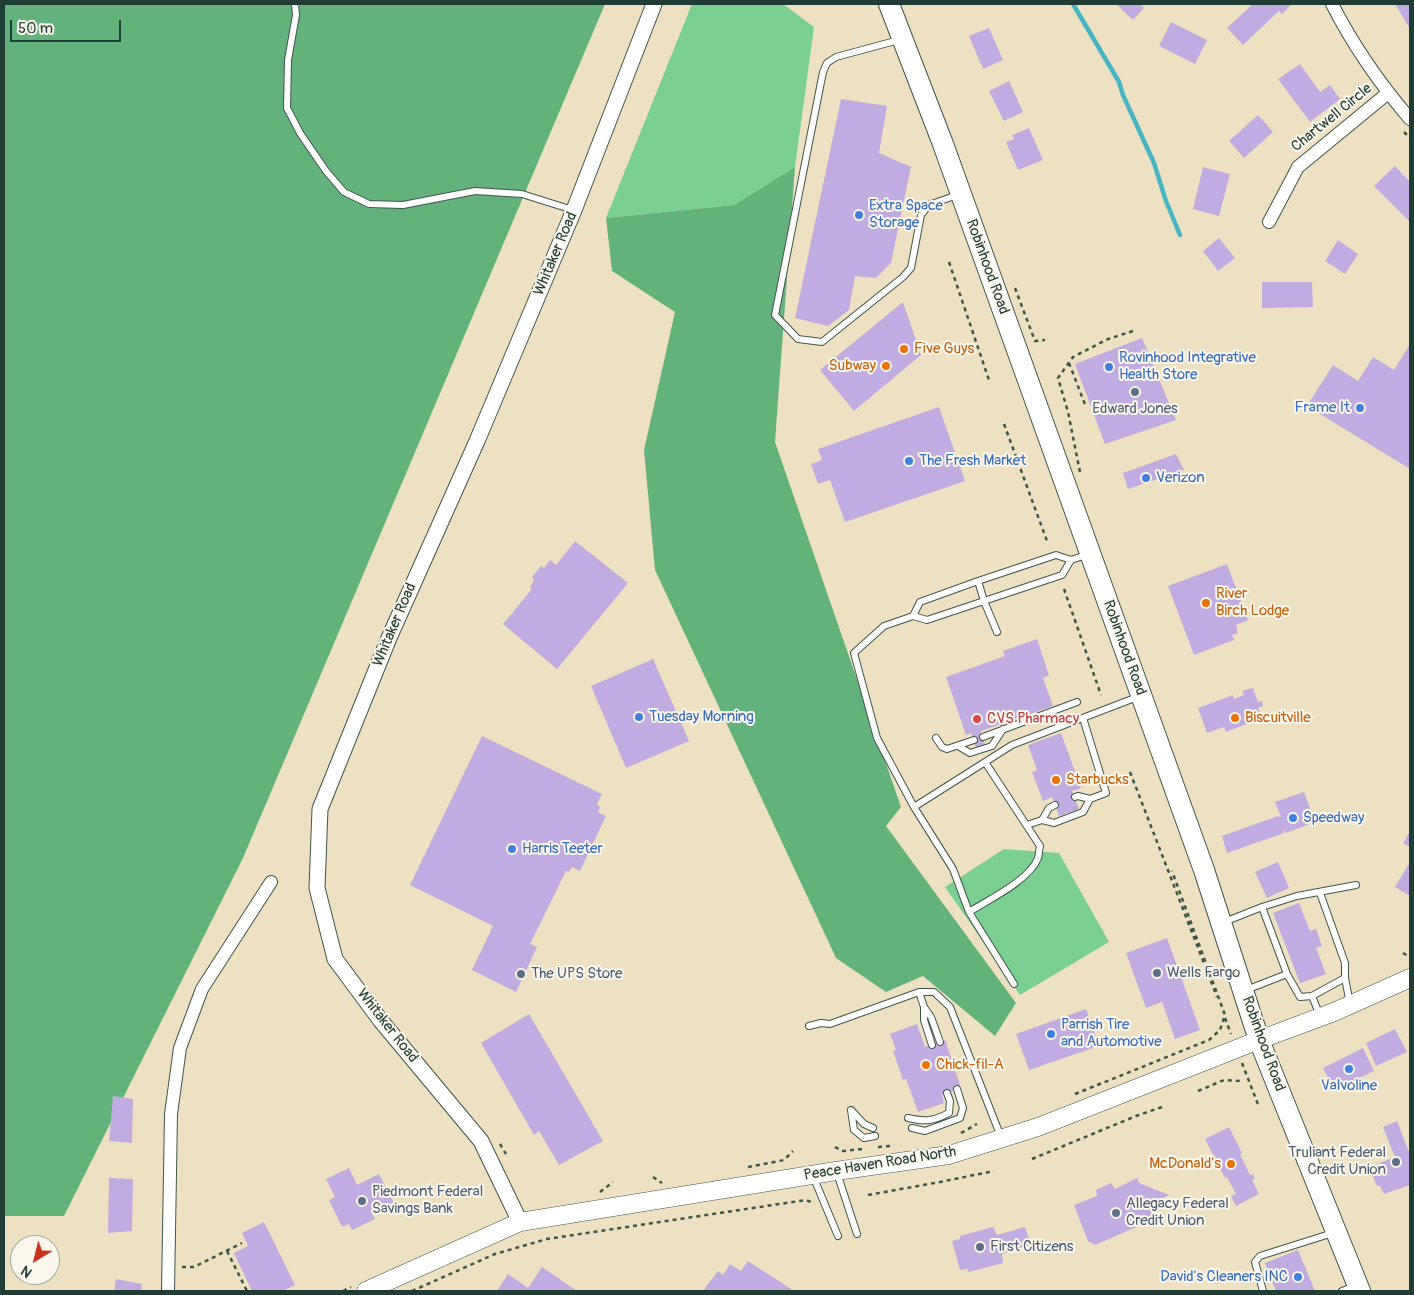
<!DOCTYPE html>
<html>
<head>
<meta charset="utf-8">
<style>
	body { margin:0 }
	#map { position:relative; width:1414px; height:1295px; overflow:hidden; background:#eee1c1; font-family:Pangolin,sans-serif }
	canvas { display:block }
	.frame { position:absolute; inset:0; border:5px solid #1f3d34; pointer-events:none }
	.north { position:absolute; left:10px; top:1235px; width:50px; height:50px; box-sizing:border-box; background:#fbf7ec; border:1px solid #a3ada2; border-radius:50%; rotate:216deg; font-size:14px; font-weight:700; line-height:20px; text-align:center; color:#1f3d34 }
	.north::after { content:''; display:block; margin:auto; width:18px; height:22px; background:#c8321e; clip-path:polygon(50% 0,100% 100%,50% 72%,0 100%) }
	.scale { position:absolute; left:10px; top:20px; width:111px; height:22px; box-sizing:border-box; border:2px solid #1f3d34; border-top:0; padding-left:6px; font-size:15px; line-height:18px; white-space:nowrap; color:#1f3d34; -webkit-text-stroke:4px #fbf7ec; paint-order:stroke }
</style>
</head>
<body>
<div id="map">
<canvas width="1414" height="1295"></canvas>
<div class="frame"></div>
<div class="north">N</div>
<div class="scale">50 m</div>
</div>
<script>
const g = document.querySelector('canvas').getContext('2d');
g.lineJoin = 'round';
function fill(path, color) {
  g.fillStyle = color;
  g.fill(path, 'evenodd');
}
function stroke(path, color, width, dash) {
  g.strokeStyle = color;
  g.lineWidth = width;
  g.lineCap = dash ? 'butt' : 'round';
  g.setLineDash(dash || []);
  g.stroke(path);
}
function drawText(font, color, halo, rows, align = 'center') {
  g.font = font + ' Pangolin,sans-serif';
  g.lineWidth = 4;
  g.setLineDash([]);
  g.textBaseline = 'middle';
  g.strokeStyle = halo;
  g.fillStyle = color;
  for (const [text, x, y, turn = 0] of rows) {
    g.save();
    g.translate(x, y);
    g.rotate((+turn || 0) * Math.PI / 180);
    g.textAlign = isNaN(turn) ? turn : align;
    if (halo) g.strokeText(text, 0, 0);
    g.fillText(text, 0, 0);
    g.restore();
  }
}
fill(new Path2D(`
	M692,4h91l31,23 -19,140 -61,38 -128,13z
	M1004,849l55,4 50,89 -89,53 -75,-108z`), '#7bcf91');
fill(new Path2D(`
	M4,4h601l-362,854 -179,358h-60z
	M795,167l-20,275 126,365 -15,19 130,177 -21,33 -72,-60 -37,16 -50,-34 -181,-388 -11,-120 31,-138 -63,-41 -6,-53 128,-13z`), '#64b27b');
stroke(new Path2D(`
	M1073,4l46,78 4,13 31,68 12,38 14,34`), '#48b5c4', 4.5);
fill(new Path2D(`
	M1116,4h24l4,4 -11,12z
	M1253,4h39l-10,10 -3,-3 -36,34 -16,-17z
	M1395,4h15v25z
	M1171,22l36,18 -12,24 -36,-18z
	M989,28l14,32 -20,9 -14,-33z
	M1300,64l20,28 10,-7 10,14 -30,23 -32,-43z
	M1009,81l14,31 -19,9 -15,-30z
	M841,99l46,7 -8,47 32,14 -20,96 -15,15 -21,-2 -6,34 -21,16 -33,-8z
	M1258,115l15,17 -29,26 -15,-17z
	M1029,128l14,32 -25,10 -12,-28 8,-3 -2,-4z
	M1395,166l15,16v40l-36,-36z
	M1203,167l27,7 -11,42 -26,-7z
	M1219,238l16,20 -17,13 -15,-20z
	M1338,240l20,14 -13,20 -20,-13z
	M1262,282h50l1,25 -51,1z
	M903,302l18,53 -67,56 -34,-41z
	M1142,338l34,82 -71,24 -30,-80z
	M1410,344v125l-103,-63 26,-41 25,16 15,-24 21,13z
	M939,407l26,74 -120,41 -15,-42 -12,4 -7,-20 11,-4 -4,-11z
	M1176,454l8,16 -56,19 -5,-16z
	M575,541l53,42 -71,86 -54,-45 29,-35 -2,-1 4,-8 -2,-3 9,-11 3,2 6,-8 6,5z
	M1227,564l21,56 -12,5 2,8 -6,2 2,5 -40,15 -26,-69z
	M1037,639l12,36 -6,3 10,28 -72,25 4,14 -9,3 -5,-15 -5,2 -20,-58 59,-21 -2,-5z
	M653,659l36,82 -63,27 -35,-82z
	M1253,688l5,14 4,-1 1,5 -5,2 4,10 -36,14 -2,-5 -17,6 -9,-25 35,-13 1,4 10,-4 -2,-4z
	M1061,733l20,55 -9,3 7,18 -20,7 -7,-19 -9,4 -11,-29 5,-2 -9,-25z
	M482,736l120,58 -5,10 3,3 -2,5 8,4 -26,55 -8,-4 -3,5 -3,-1 -36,73 7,3 -21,45 -44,-22 21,-44 -83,-41z
	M1304,792l11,30 -29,11 -1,-3 -1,1v2l-57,20 -5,-17 56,-20 3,1 -6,-15z
	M1410,831v16l-7,-4z
	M1278,862l11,26 -22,10 -12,-26z
	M1410,862v34l-15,-9z
	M1299,903l11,28 6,-2 6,17 -6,2 10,26 -26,9 -27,-70z
	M1167,938l33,92 -25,9 -13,-37 -16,6 -20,-55z
	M1086,1009l13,37 -70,24 -13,-36z
	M529,1014l74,127 -44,24 -20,-34 -5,4 -53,-92z
	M917,1024l8,23 20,-7 16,48 -19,7 2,8 -26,9 -12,-33 -3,1 -10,-29 3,-1 -6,-16z
	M1395,1029l12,23 -31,14 -10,-23z
	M1363,1048l11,23 -40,19 -11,-22z
	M113,1096l20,3 -1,44 -23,-2z
	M1397,1121l12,31h1v33l-26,9 -4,-8h-3l-8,-19 26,-10 -12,-30z
	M1229,1127l13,26 -2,1 10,21 3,-1 2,5 -3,1 7,14 -23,12 -5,-10 5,-2 -9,-17 -2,1 -20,-39z
	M349,1168l8,17 22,-11 15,29 -22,11 3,5 -23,11 -3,-6 -7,3 -13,-27 6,-3 -9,-18z
	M109,1178l24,1 -1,52 -24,2z
	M1137,1178l2,5 30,12 -20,10 6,14 -60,26 -7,-4 -14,-36 23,-9 -1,-6 15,-7 4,6z
	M264,1222l31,63 -13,6h-30l-18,-38 14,-7 -6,-13z
	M993,1227l4,8 28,-8 6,18 -29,9 1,9 -34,9 -2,-3 -7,1 -8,-29 8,-2v-3z
	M1298,1250l17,41h-39l-11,-28z
	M748,1261l46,30h-91l15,-20 5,4 7,-11 11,7z
	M542,1267l35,24h-80l11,-17 20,14z
	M116,1279l26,5 -1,7h-27z`), '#c0ace1');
const service = new Path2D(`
	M295,4l1,11 -8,45 -1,48 13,25 26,38 18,21 25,12 34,1 72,-14 47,3 51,16
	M899,40l-63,17 -9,6 -4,9 -48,243 23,24 24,3 81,-65 8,-9 10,-53 8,-10 31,-11
	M978,581l6,20 13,31
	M913,616l7,-14 58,-21 78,-26 15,5 18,-6
	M983,737l94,-35
	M936,738l6,9 5,2 27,-9
	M958,746l12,7 22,-7 11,-17
	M1075,797l3,-1 12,3
	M914,807l-37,-69 -23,-85 30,-27 29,-10 14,4 135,-45 9,-15
	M1042,820l7,-12 6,-3
	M1027,825l15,-5 12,3 29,-11 7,-13 16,-6 -23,-75
	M1320,893l25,70v15l5,26
	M1262,907l35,-11 59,-11
	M969,912c19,-12 61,-32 69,-54 1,-3 1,-8 2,-12l-55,-84
	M1224,922l38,-15 25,67 13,23 12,-1 33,-18
	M1014,984l-45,-72 -16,-43 -39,-62 98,-62 128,-49
	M1246,990l41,-16
	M919,992l5,15 7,10 9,25
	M1312,996l8,20
	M924,1008v12l8,25
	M809,1026l12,-3 9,1 89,-32h15l16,15 51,130
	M851,1110l3,20 10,8 11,-2
	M852,1111l12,13 9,4
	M908,1118c18,4 25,3 41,-5l1,-12 -3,-8
	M912,1128l13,3 35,-13 3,-10 -6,-19
	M837,1173l20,61
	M813,1176l25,60
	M1263,1291l-8,-29 5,-6 73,-23
	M1342,1291l13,-5`);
const minor = new Path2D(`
	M1332,4c21,41 48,80 78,115
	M1269,222l29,-55 90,-74
	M168,1291l3,-177 9,-66 22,-59 69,-107`);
const tertiary = new Path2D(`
	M520,1222l-39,-81 -100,-120 -46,-62 -18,-71 3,-79 69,-171 88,-197 97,-231 80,-206`);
const secondary = new Path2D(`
	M366,1291l154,-69 316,-51 113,-16 89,-28 221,-87 75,-28 76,-34`);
const primary = new Path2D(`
	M889,4l54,140 261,726 55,170 101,251`);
stroke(service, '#3e5649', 8);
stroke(minor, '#3e5649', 14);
stroke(tertiary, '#3e5649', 17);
stroke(secondary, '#3e5649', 19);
stroke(primary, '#3e5649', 22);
stroke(new Path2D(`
	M1404,132l6,6
	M949,262l41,121
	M1015,288l20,53 10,-1
	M1069,363l17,44
	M1004,424l43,117
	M1080,472l-12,-60 -10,-34 15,-21 35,-18 25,-8
	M1064,589l37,106
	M1130,772l87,225
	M1403,953l7,4
	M1225,1018l6,16
	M1242,1063l17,44
	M1198,1091l26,-11 18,1
	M1075,1094l134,-54 11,-10 5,-15 -53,-144
	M961,1133l16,-9
	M500,1144l6,10
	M835,1147l8,4 19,-2
	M878,1147l12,-1
	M1032,1159l104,-43 26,-9
	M748,1167l36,-7 9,-9
	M653,1177l9,6
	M600,1192l13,-10
	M868,1195l72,-13 54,-11
	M227,1251l20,40
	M182,1267h12l48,-24
	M343,1291l8,-4
	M412,1291l83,-37 52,-15 259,-39 7,3`), '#3e5649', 2.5, [4, 4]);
stroke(service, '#fff', 6);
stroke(minor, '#fff', 12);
stroke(tertiary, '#fff', 15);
stroke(secondary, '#fff', 18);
stroke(primary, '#fff', 20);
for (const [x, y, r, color] of [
	[859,215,5,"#3f7fe0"],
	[904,349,5,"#e8710a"],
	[886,366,5,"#e8710a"],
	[1109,367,5,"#3f7fe0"],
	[1135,392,5,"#5c6f8a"],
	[1360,408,5,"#3f7fe0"],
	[909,461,5,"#3f7fe0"],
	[1146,478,5,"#3f7fe0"],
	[1206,603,5,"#e8710a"],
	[639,717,5,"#3f7fe0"],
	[1235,718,5,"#e8710a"],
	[977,719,5,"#e0444e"],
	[1056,780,5,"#e8710a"],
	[1293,818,5,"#3f7fe0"],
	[512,849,5,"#3f7fe0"],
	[1157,973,5,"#5c6f8a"],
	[521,974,5,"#5c6f8a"],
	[1051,1034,5,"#3f7fe0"],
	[926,1065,5,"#e8710a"],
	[1349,1069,5,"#3f7fe0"],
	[1396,1162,5,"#5c6f8a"],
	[1231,1164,5,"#e8710a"],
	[362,1201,5,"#5c6f8a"],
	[1116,1213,5,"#5c6f8a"],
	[980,1247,5,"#5c6f8a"],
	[1298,1277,5,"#3f7fe0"]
]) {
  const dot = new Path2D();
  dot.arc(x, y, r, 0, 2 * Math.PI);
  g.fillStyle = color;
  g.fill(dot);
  stroke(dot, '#fbf7ec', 2);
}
drawText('15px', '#1f3d34', '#fbf7ec', [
	["Chartwell Circle",1332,118,-39],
	["Whitaker Road",556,254,-67],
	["Robinhood Road",987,267,70],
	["Whitaker Road",395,625,-67],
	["Robinhood Road",1124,648,70],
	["Whitaker Road",387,1026,52],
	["Robinhood Road",1263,1044,70],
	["Peace Haven Road North",880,1164,-9]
]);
drawText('15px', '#366cbe', '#fbf7ec', [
	["Extra Space",869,206],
	["Storage",869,223],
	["Rovinhood Integrative",1119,358],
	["Health Store",1119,375],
	["Frame It",1350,408,"right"],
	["The Fresh Market",919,461],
	["Verizon",1156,478],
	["Tuesday Morning",649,717],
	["Speedway",1303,818],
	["Harris Teeter",522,849],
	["Parrish Tire",1061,1025],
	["and Automotive",1061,1042],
	["Valvoline",1349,1086,"center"],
	["David's Cleaners INC",1288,1277,"right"]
], 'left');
drawText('15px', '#c56008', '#fbf7ec', [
	["Five Guys",914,349],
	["Subway",876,366,"right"],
	["River",1216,594],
	["Birch Lodge",1216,611],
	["Biscuitville",1245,718],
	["Starbucks",1066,780],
	["Chick-fil-A",936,1065],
	["McDonald's",1221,1164,"right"]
], 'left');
drawText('15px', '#4e5e75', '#fbf7ec', [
	["Edward Jones",1135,409,"center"],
	["Wells Fargo",1167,973],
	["The UPS Store",531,974],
	["Truliant Federal",1386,1153,"right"],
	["Credit Union",1386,1170,"right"],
	["Piedmont Federal",372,1192],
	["Savings Bank",372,1209],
	["Allegacy Federal",1126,1204],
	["Credit Union",1126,1221],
	["First Citizens",990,1247]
], 'left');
drawText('15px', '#be3a42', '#fbf7ec', [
	["CVS Pharmacy",987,719]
], 'left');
</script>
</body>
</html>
